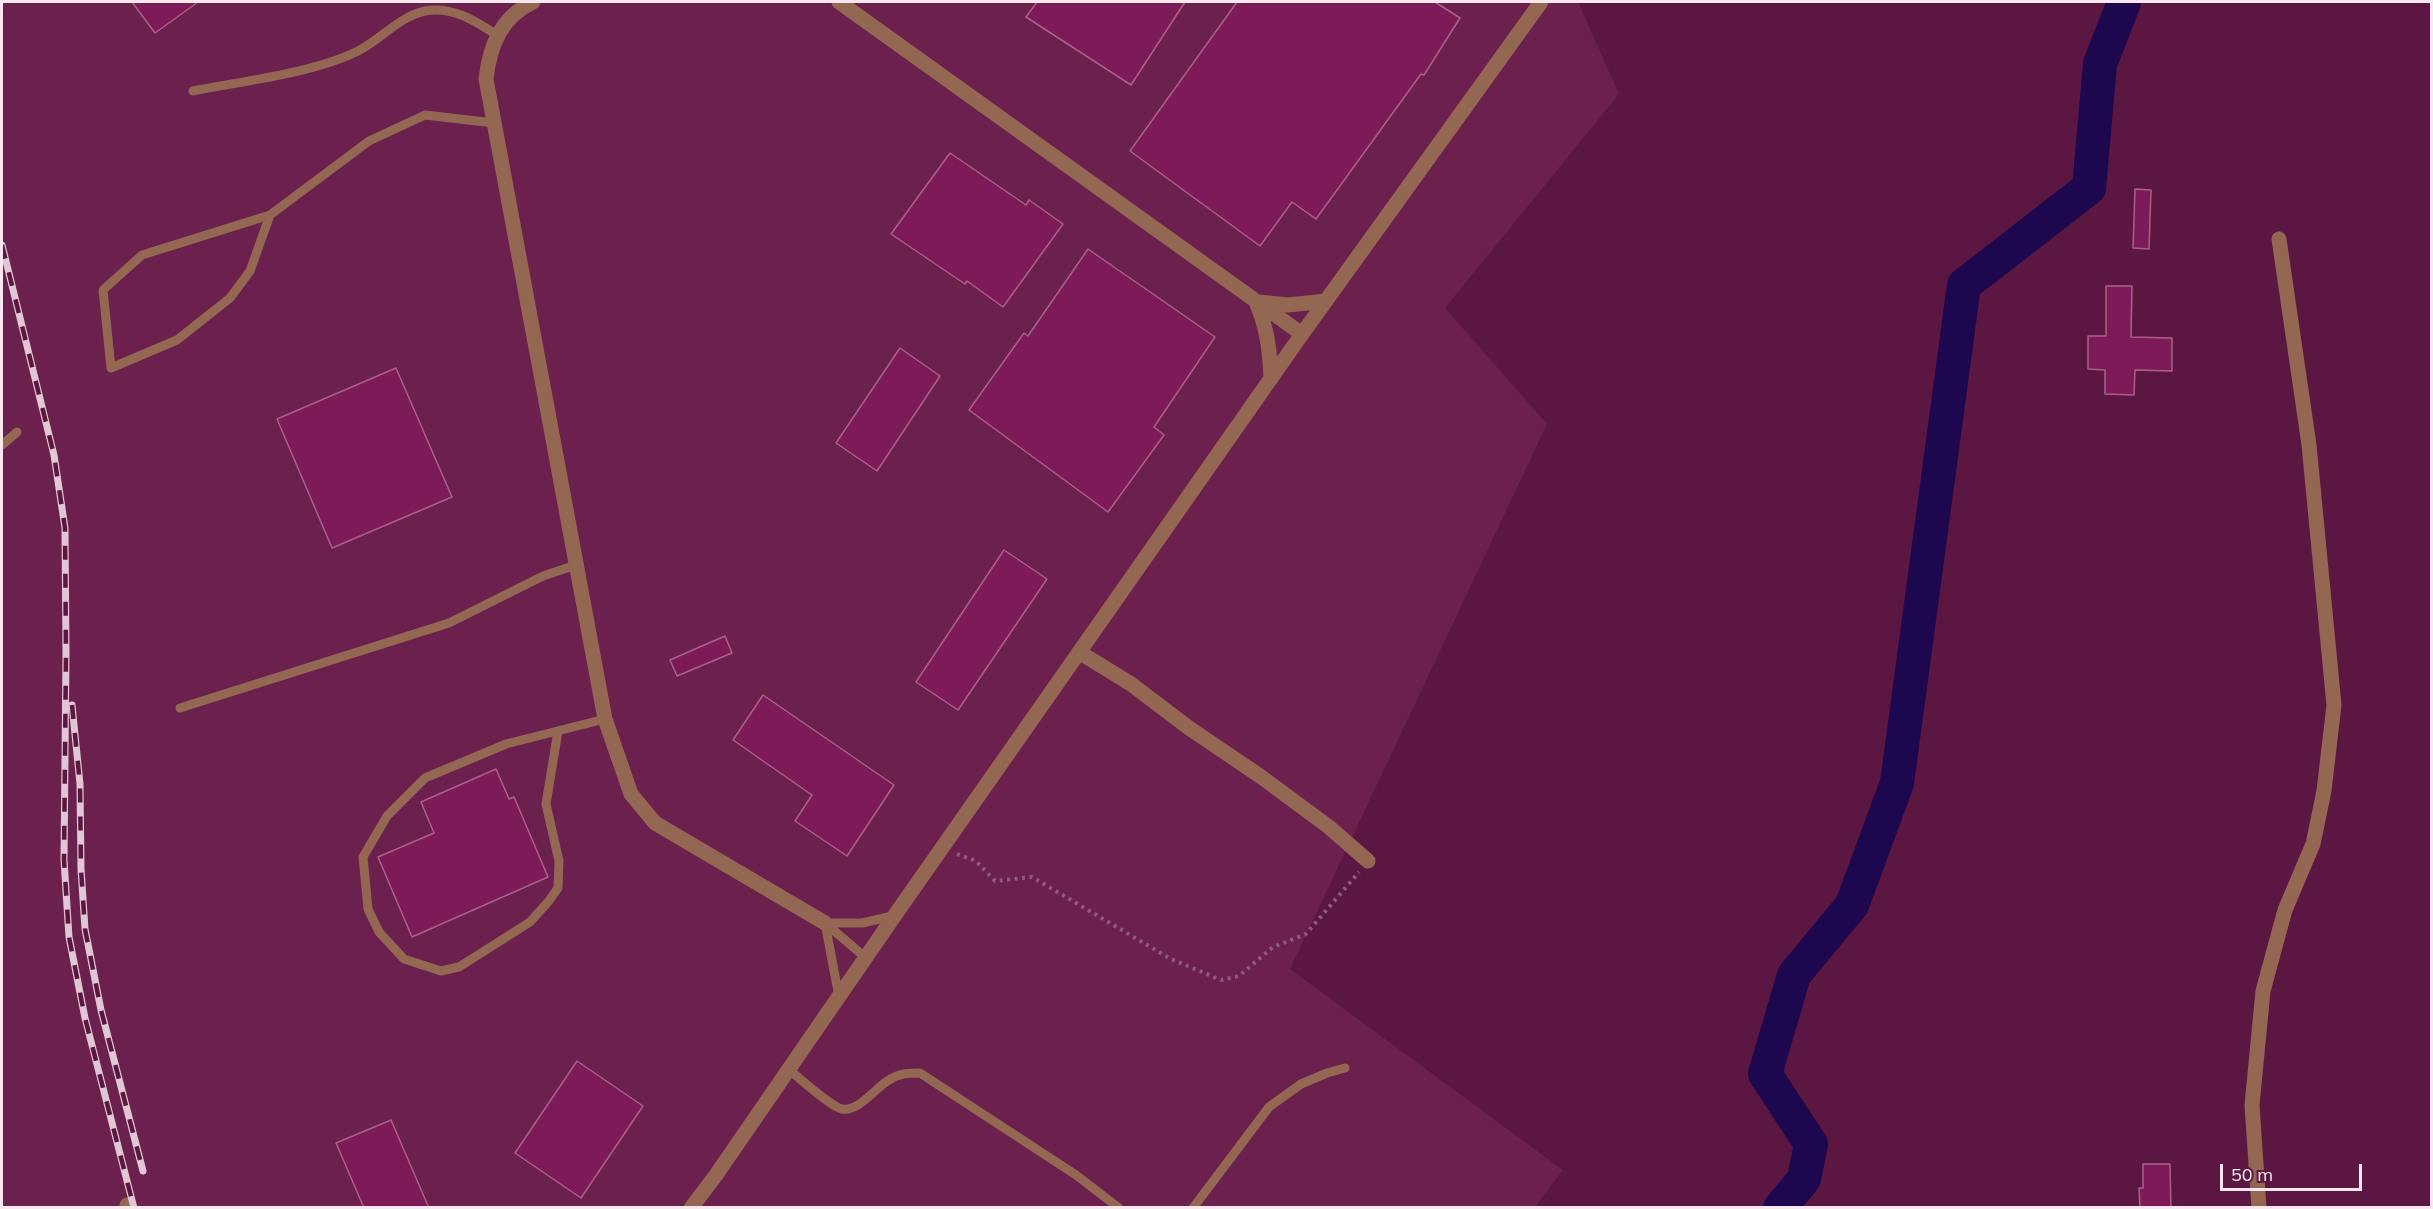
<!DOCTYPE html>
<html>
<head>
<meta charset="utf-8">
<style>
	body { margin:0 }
	#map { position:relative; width:2433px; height:1209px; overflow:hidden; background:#5b1741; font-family:Mulish,sans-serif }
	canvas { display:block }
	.frame { position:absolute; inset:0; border:3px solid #fae8f1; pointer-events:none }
	.scale { position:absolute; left:2220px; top:1164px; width:142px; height:27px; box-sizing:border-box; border:3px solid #fae8f1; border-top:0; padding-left:8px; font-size:18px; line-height:21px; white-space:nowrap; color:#fae8f1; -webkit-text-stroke:4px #5b1741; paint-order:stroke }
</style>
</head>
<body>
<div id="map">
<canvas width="2433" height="1209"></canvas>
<div class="frame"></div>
<div class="scale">50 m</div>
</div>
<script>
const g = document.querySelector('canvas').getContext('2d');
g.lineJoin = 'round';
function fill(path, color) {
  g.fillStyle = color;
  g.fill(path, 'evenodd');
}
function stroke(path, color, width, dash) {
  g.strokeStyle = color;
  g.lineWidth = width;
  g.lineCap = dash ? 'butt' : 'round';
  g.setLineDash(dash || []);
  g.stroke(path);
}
fill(new Path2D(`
	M2,2h1576l41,92 -174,214 102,116 -257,545 273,201 -28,37 -1533,1z`), '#6b204d');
stroke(new Path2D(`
	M1780,1208l24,-29 7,-35 -46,-70 29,-99 58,-70 45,-122 67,-498 125,-97 11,-124 24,-62`), '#1d074e', 34);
const building = new Path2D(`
	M132,2h66l-43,31z
	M1037,2h148l-54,83 -105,-68z
	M1237,2h198l25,16 -36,57 -3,-1 -105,145 -24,-17 -32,44 -130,-95z
	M950,153l76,52 3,-5 34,24 -60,83 -36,-26 -2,3 -74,-50z
	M2135,189l16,1 -2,59 -16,-1z
	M1088,249l127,88 -61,90 10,8 -56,77 -139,-102 55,-77 4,3z
	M2106,286h26l-1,51 41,1v33l-37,-1 -1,25 -29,-1v-24l-17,-1v-33h18z
	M900,348l40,28 -63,95 -41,-28z
	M396,368l56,129 -120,51 -55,-129z
	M1004,550l43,29 -89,131 -42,-28z
	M725,636l7,17 -55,23 -7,-16z
	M763,695l131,90 -47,71 -52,-35 17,-26 -79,-55z
	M496,769l13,30 5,-2 34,80 -136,60 -34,-80 56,-24 -13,-31z
	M577,1061l66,45 -62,92 -66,-45z
	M391,1120l38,88h-65l-28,-65z
	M2143,1164h27l1,44h-31l-1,-20h4z`);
fill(building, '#7d1b59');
stroke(building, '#ab6089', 1.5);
stroke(new Path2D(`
	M957,854l19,7 19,20 37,-4 139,82 50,21 18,-4 34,-29 33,-13 53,-62`), '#8f5b7a', 4, [3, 4.5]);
stroke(new Path2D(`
	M193,91c50,-10 121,-18 165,-40 22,-11 42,-35 67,-40 28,-5 50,10 72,24
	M270,215l-20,56 -20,27 -53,42 -66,28 -8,-78 39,-35 128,-40 99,-74 56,-26 69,8
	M2,445l15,-13
	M180,708l269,-85 94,-47 33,-11
	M558,731l-12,73 13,57 -1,27 -10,14 -18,20 -71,45 -18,4 -37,-12 -25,-27 -11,-23 -5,-52 24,-41 38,-38 81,-34 99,-25
	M825,923l14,74
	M825,923h37l31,-7
	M825,923l41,35
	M789,1070c11,8 42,37 53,39 17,3 34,-22 47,-29 10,-7 20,-7 31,-7l156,102 43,33
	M1193,1208l76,-101 32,-23 26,-11 18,-5`), '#936751', 9);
stroke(new Path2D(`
	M533,2c-32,15 -43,43 -47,77l119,640 26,75 24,29 170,100
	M839,2l463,332
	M1256,302c11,25 14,49 15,77
	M1259,302l29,3 38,-4
	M1079,652l52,32 58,44 71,48 69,51 39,34
	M127,1205v3
	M691,1208l25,-33 179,-260 407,-581 239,-332
	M2259,1208l-7,-103 11,-114 22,-81 28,-66 11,-53 10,-86 -25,-260 -30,-206`), '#936751', 15);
const rail = new Path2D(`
	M2,245l52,210 11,73 1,126 -2,206 5,77 16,81 49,190
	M72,705l8,79 1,85 4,60 16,81 42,161`);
stroke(rail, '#e1c7d5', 7);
stroke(rail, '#5b1741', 4.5, [14]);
</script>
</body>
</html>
